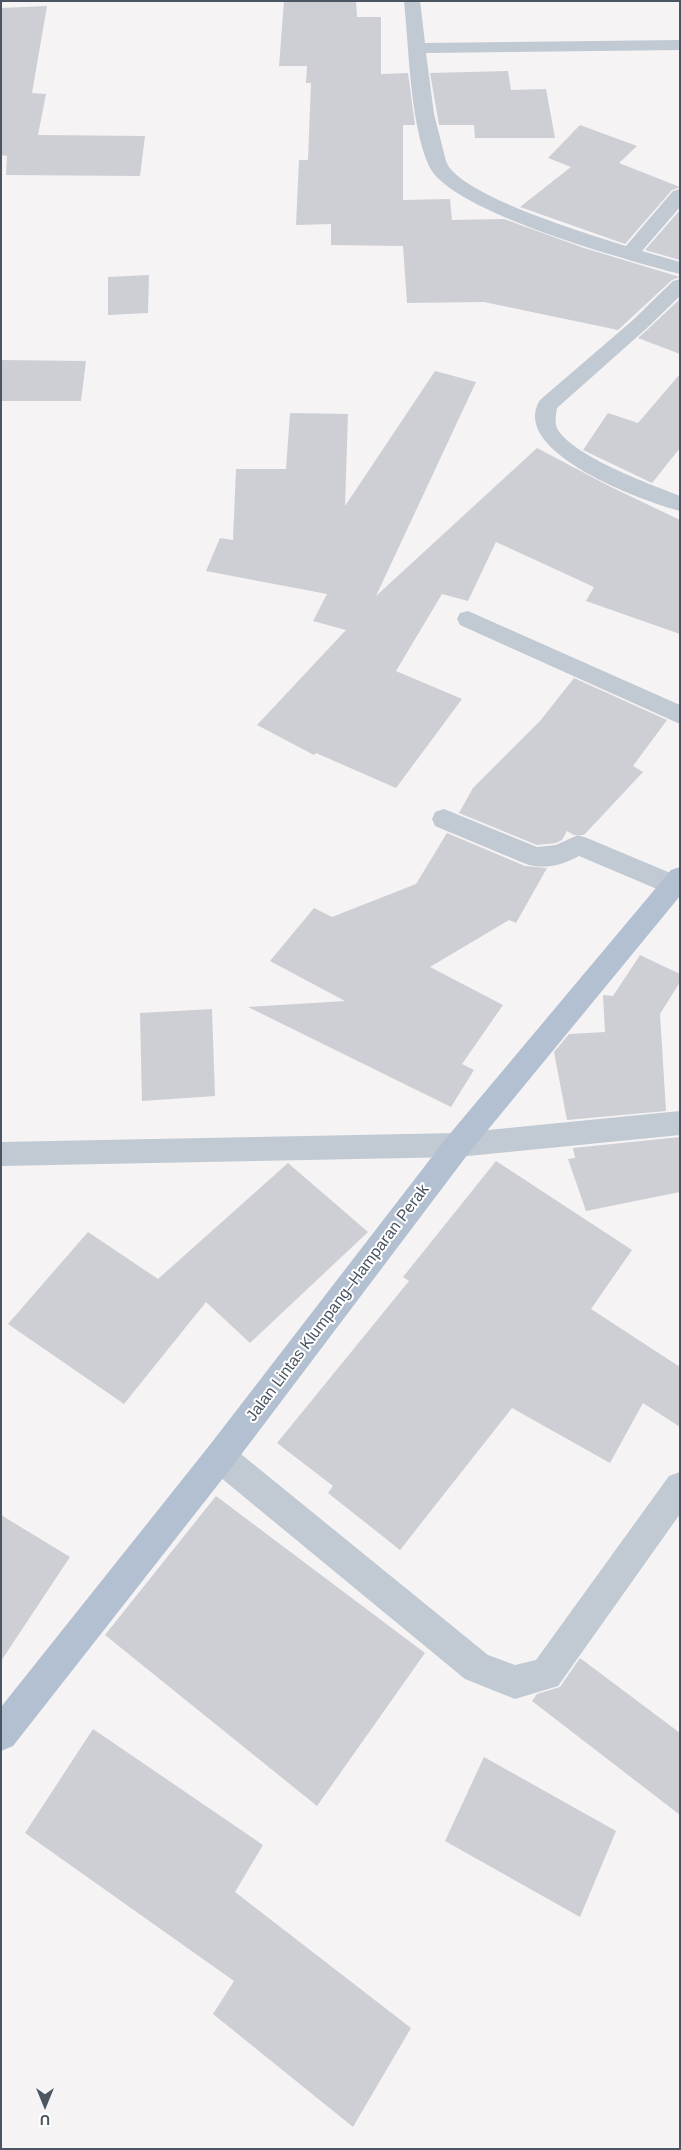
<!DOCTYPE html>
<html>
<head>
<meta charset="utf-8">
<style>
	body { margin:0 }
	#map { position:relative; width:681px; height:2150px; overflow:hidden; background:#f5f3f3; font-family:Arial,sans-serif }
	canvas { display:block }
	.frame { position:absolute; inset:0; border:2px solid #4a5561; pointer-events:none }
	.north { position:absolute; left:20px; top:2080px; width:50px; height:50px; -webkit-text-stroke:4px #fff; paint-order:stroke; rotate:180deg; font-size:14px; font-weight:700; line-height:20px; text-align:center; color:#4a5561 }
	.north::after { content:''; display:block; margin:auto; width:18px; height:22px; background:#4a5561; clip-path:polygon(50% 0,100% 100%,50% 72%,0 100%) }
</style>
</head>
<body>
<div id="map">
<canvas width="681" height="2150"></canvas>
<div class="frame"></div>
<div class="north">U</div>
</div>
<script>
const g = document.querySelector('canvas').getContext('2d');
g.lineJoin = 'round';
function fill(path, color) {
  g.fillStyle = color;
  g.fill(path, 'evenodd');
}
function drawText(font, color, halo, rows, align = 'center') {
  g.font = font + ' Arial,sans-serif';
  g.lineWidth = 4;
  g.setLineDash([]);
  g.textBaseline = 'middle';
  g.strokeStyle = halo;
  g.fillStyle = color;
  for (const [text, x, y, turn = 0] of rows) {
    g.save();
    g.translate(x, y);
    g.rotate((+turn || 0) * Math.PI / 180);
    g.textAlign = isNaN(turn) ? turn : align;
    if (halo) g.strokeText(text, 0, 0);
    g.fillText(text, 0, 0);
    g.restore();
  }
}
fill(new Path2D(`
	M284,1h72l1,16h24v57l27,-1 7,52h-12v75l47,-1 2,21 52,-1 80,29 96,29 -8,3 -54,50 -134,-28 -77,1 -4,-57 -72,-1v-21l-35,1 3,-65h9l3,-77h-5l1,-17h-28z
	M47,6l-15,87 14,1 -8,41 107,1 -5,40 -134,-1 1,-19 -6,-1v-147z
	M508,71l3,19 35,-1 9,49h-80l-1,-13h-35l-9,-52z
	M580,125l57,21 -18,17 61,24 -8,3 -47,54 -105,-37 51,-40 -23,-9z
	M680,210v50l-35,-10z
	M149,275l-1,38 -40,2v-38z
	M680,299v55l-42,-16 10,-9z
	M1,360l85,1 -5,40h-80z
	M435,371l41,11 -100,214 161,-148 74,39 69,33v114l-94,-33 8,-14 -98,-45 -28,59 -26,-7 -46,77 66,28 -66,89 -80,-35 -2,2 -57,-30 89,-95 -33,-9 14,-27 -121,-23 14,-33 13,2 3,-71h50l4,-56 58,1 -3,92z
	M680,374v74l-28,35 -69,-33 25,-37 30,10z
	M574,678l93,42 -34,46 10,6 -59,63h-10l-7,-4 -5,9 -6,3 -19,2 -78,-32 14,-25 67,-67z
	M447,833l78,33 22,2 -31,55 -7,-3 -79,47 73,38 -41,59 12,6 -23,37 -203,-100 97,-6 -75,-40 44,-53 18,9 84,-33z
	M640,955l40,19v8l-20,32 6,97 -99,9 -13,-68 15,-18 36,-2 -2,-37 10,1z
	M212,1009l3,87 -73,5 -2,-88z
	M680,1137v55l-94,19 -18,-52 7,-1 -2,-10z
	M496,1161l136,89 -41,59 89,58v60l-37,-24 -33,60 -98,-55 -112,142 -72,-57 5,-7 -56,-43 132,-162 -6,-4z
	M288,1163l80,69 -118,111 -44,-41 -82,102 -116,-80 80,-92 70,47z
	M216,1496l209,157 -108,153 -212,-171z
	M1,1515l69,42 -69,104z
	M580,1658l100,75v82l-148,-114 5,-7 23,-7z
	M93,1729l170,116 -28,47 176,136 -58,99 -140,-113 21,-33 -209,-148z
	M484,1757l132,74 -36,86 -135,-76z`), '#cdcfd5');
fill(new Path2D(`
	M404,1h16l5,42 255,-3v10l-254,3 8,61 12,47c11,34 145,74 180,85l47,-55 7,-2v18l-38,44 38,11v12c-50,-13 -230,-62 -251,-108 -19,-42 -20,-118 -25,-165z
	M680,279v17l-33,32 -90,80c-1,6 -3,16 1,22 17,27 92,54 122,66v15c-35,-9 -173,-59 -140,-111l93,-80 40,-39z
	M468,611l212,94v19l-220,-99 -3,-6 3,-6z
	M444,809l93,38 19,-2 22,-10 9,3 93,39v16l-7,2 -9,-3 -85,-36c-16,9 -35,14 -53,8l-91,-38 -3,-7 3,-7z
	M680,1111v24l-222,22 -457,9v-24l457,-9z
	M220,1442l11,4 257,209 27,10 21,-5 133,-184 11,-4v42l-122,172 -43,13 -50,-20 -256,-211 -5,-11 5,-11z`), '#c1c9d2');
fill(new Path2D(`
	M680,867v29l-212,258 -237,314 -218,278 -12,5v-44l208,-261 239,-310 223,-266z`), '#b3c0d1');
drawText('16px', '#4a5561', '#fff', [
	["Jalan Lintas Klumpang–Hamparan Perak",338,1303,-53]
]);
</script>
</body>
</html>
